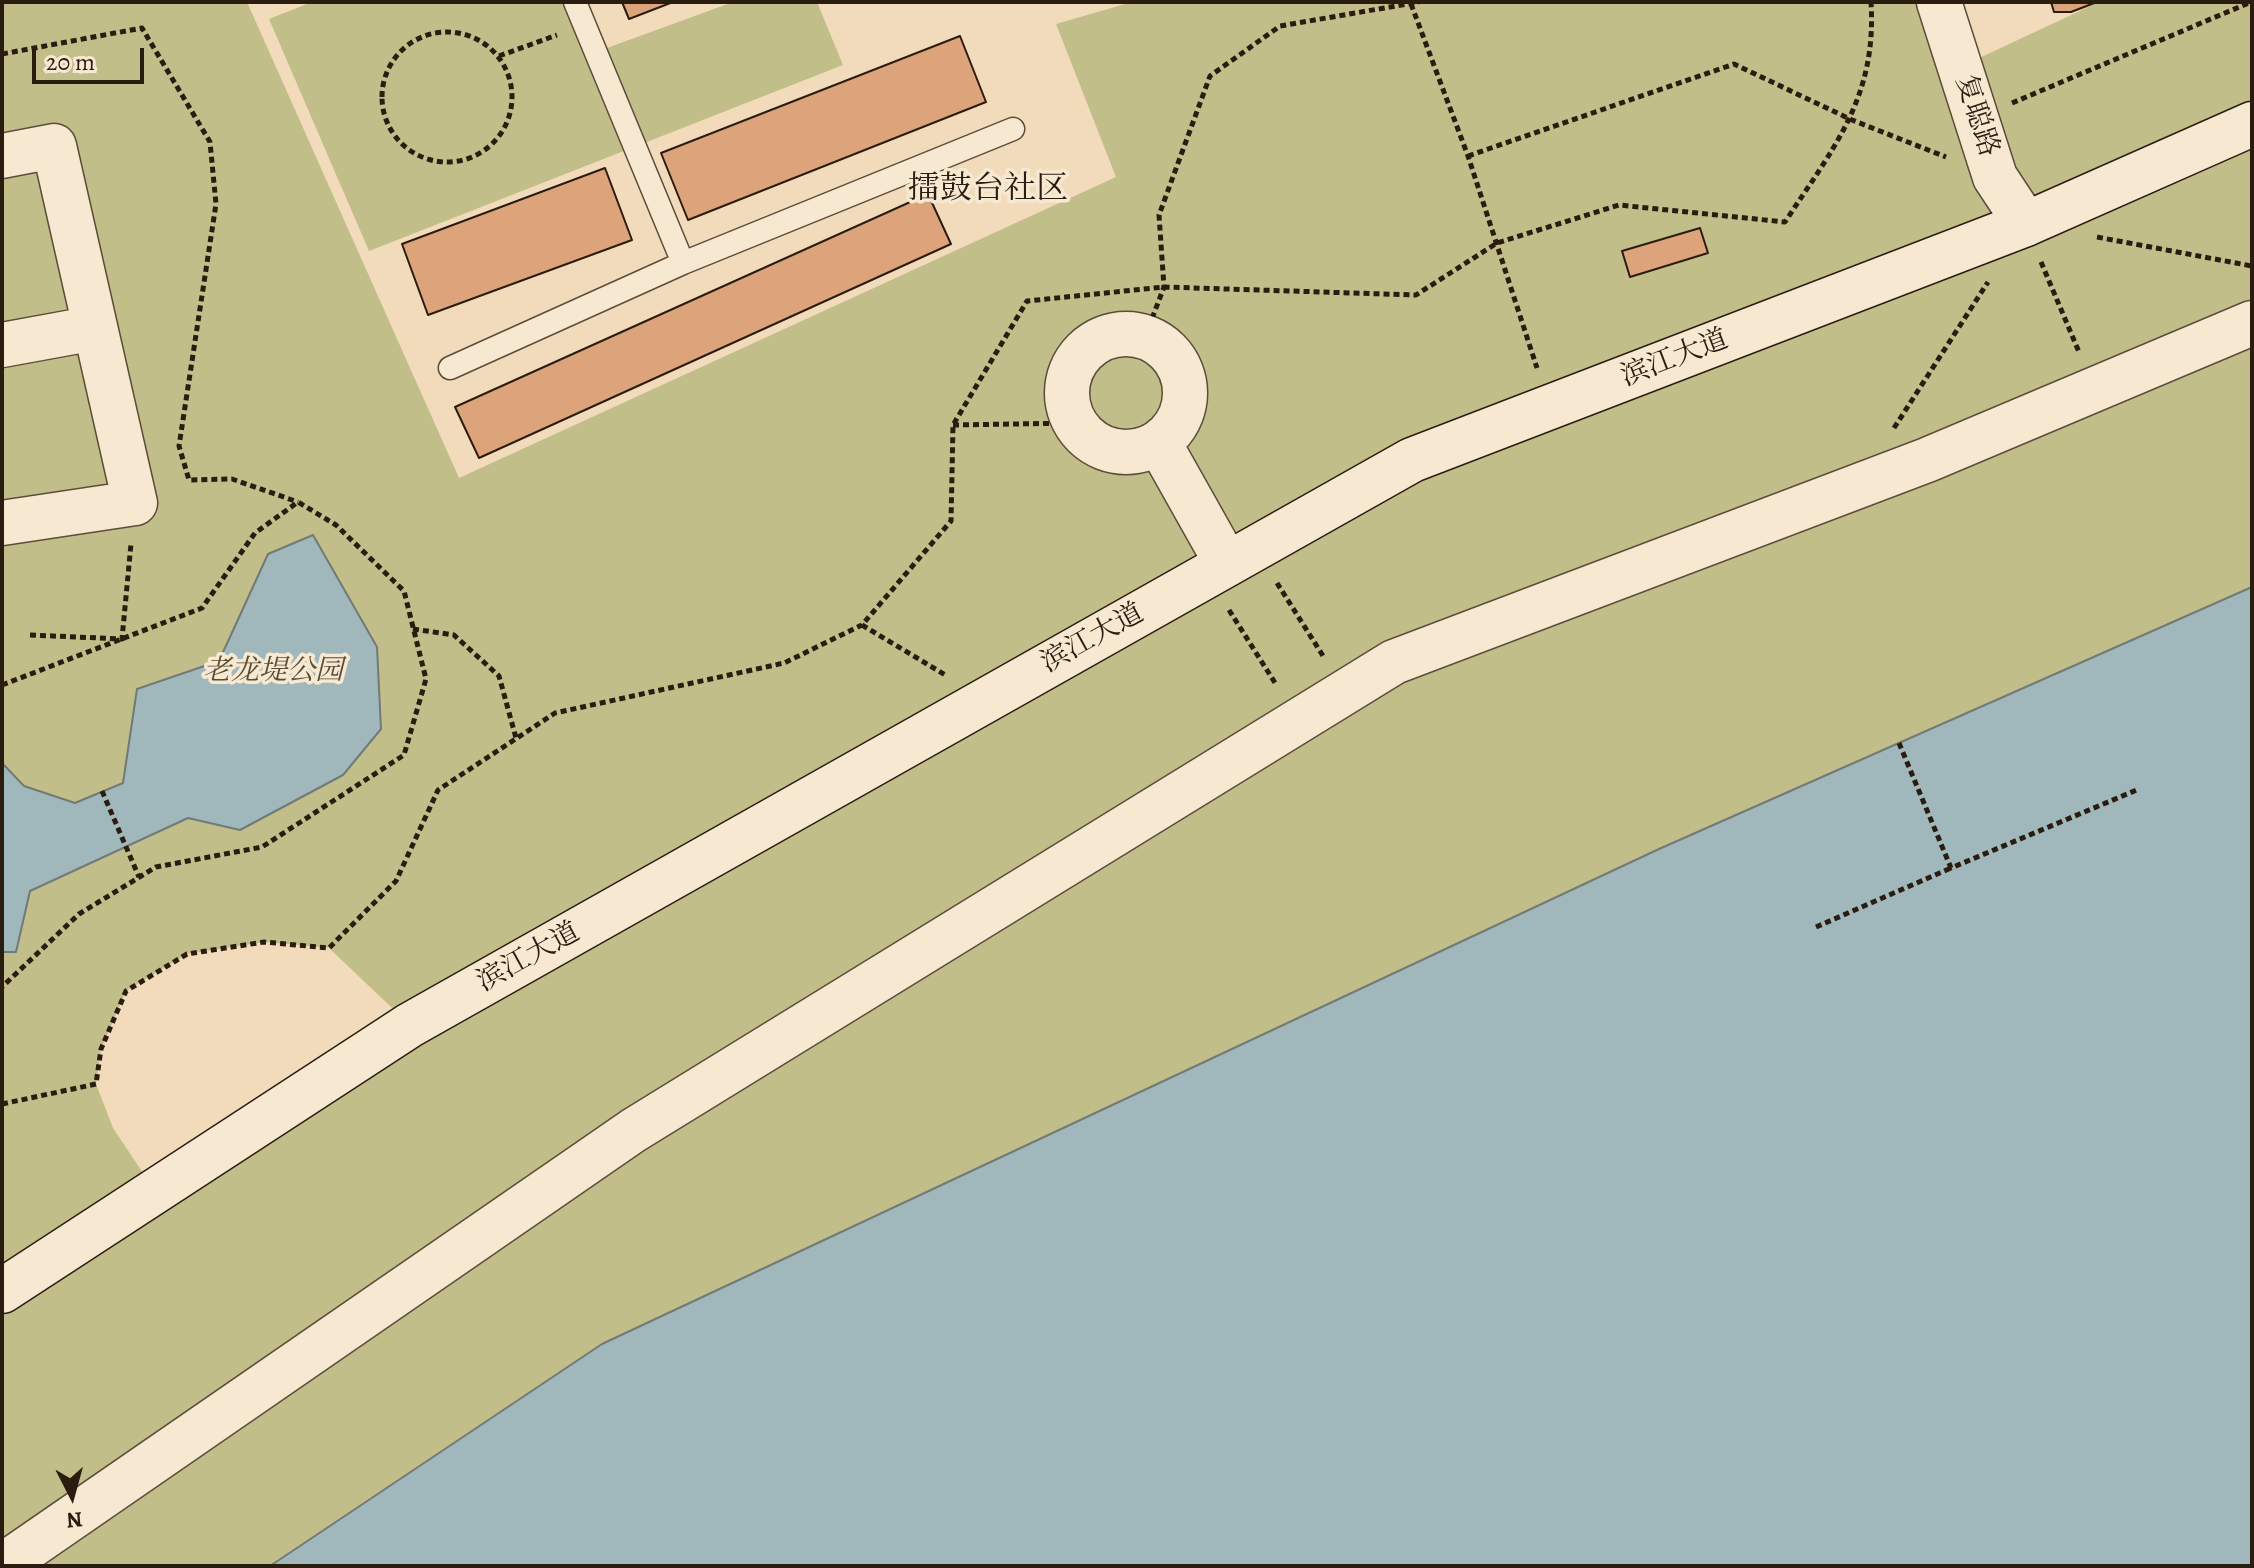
<!DOCTYPE html>
<html>
<head>
<meta charset="utf-8">
<style>
	body { margin:0 }
	#map { position:relative; width:2254px; height:1568px; overflow:hidden; background:#f2dbba; font-family:Alegreya,serif }
	canvas { display:block }
	.frame { position:absolute; inset:0; border:4px solid #2a1d10; pointer-events:none }
	.north { position:absolute; left:32px; top:1456px; width:80px; height:80px; -webkit-text-stroke:6px #f7e8d2; paint-order:stroke; rotate:174deg; font-size:22px; font-weight:700; line-height:32px; text-align:center; color:#2a1d10 }
	.north::after { content:''; display:block; margin:auto; width:28px; height:36px; background:#2a1d10; clip-path:polygon(50% 0,100% 100%,50% 72%,0 100%) }
	.scale { position:absolute; left:32px; top:48px; width:112px; height:36px; box-sizing:border-box; border:4px solid #2a1d10; border-top:0; padding-left:10px; font-size:24px; line-height:28px; white-space:nowrap; color:#2a1d10; -webkit-text-stroke:6px #f7e8d2; paint-order:stroke }
</style>
</head>
<body>
<div id="map">
<canvas width="2254" height="1568"></canvas>
<div class="frame"></div>
<div class="north">N</div>
<div class="scale">20 m</div>
</div>
<script>
const g = document.querySelector('canvas').getContext('2d');
g.lineJoin = 'round';
function fill(path, color) {
  g.fillStyle = color;
  g.fill(path, 'evenodd');
}
function stroke(path, color, width, dash) {
  g.strokeStyle = color;
  g.lineWidth = width;
  g.lineCap = dash ? 'butt' : 'round';
  g.setLineDash(dash || []);
  g.stroke(path);
}
function drawText(font, color, halo, rows, align = 'center') {
  g.font = font + ' Alegreya,"Noto Serif SC",serif';
  g.lineWidth = 7;
  g.setLineDash([]);
  g.textBaseline = 'middle';
  g.strokeStyle = halo;
  g.fillStyle = color;
  for (const [text, x, y, turn = 0] of rows) {
    g.save();
    g.translate(x, y);
    g.rotate((+turn || 0) * Math.PI / 180);
    g.textAlign = isNaN(turn) ? turn : align;
    if (halo) g.strokeText(text, 0, 0);
    g.fillText(text, 0, 0);
    g.restore();
  }
}
fill(new Path2D(`
	M2,2h245l212,476 657,-301 -60,-153 76,-22h807l21,65 139,-65h153v585l-593,262 -1057,495 -332,222h-268zM264,942l65,6 81,77 -255,166 -42,-63 -17,-44 5,-35 25,-58 61,-37z
	M312,2h263l21,50 137,-50h84l26,63 -474,186 -100,-232z`), '#c2be8a');
const water = new Path2D(`
	M313,535l64,112 4,82 -38,46 -103,55 -52,-12 -158,73 -14,61h-14v-189l22,23 51,17 48,-20 14,-94 82,-28 49,-107z
	M2252,587v979h-1982l332,-222 1057,-495z`);
fill(water, '#a0b8bb');
stroke(water, '#717a77', 2);
const building = new Path2D(`
	M622,2h51l-44,17z
	M2051,2h46l-26,10h-17z
	M960,36l26,66 -298,118 -27,-67z
	M605,168l27,72 -204,75 -26,-71z
	M928,194l23,50 -472,214 -24,-51z
	M1700,228l8,25 -78,24 -8,-26z`);
fill(building, '#dda47c');
stroke(building, '#2a1d10', 2);
const lane = new Path2D(`
	M575,2l108,261 330,-134
	M450,368l233,-105`);
const street = new Path2D(`
	M1939,2l56,175 31,47
	M2,156l52,-10 81,357 -133,20
	M1067 393a59 59 0 1 1 118 0a59 59 0 1 1-118 0Z
	M2,345l93,-17
	M1159,443l68,121
	M2,1566l632,-436 760,-468 533,-202 325,-137`);
const secondary = new Path2D(`
	M2,1291l408,-266 1002,-565 614,-236 226,-100`);
stroke(lane, '#5c4c3a', 25);
stroke(street, '#5c4c3a', 47);
stroke(secondary, '#2a1d10', 47);
stroke(new Path2D(`
	M1411,4l57,152 69,212
	M382 97a65 65 0 1 1 130 0a65 65 0 1 1-130 0Z
	M2,54l140,-26 68,114 6,62 -37,242 10,34 43,-1 66,23
	M499,56l58,-21
	M2012,103l239,-101
	M1468,156l266,-92 118,56 94,37
	M2097,237l155,29
	M2041,262l38,90
	M1145,337l19,-50 -5,-72 51,-139 70,-50 139,-24
	M953,425l121,-2
	M1894,428l94,-146
	M1277,583l48,76
	M1229,610l48,76
	M862,625l85,51
	M413,629l41,6 45,41 17,62
	M30,635l92,4 9,-95
	M2,685l200,-77 53,-75 43,-31 38,23 68,66 22,88 -22,76 -142,92 -106,20 -77,47 -77,73
	M1899,743l52,125 188,-79
	M102,791l37,86
	M1816,927l135,-59
	M2,1104l94,-20 5,-35 25,-58 61,-37 77,-12 65,6 67,-67 42,-91 117,-77 229,-50 78,-38 89,-104 2,-96 74,-124 137,-14 252,8 81,-52 122,-38 166,17c49,-75 92,-125 86,-220`), '#2a1d10', 5, [6, 4]);
stroke(lane, '#f7e8d2', 22);
stroke(street, '#f7e8d2', 44);
stroke(secondary, '#f7e8d2', 44);
drawText('28px', '#2a1d10', '#f7e8d2', [
	["复聪路",1976,116,72],
	["滨江大道",1675,359,-21],
	["滨江大道",1093,639,-29],
	["滨江大道",529,958,-29]
]);
drawText('italic 28px', '#584d35', '#f7e8d2', [
	["老龙堤公园",273,672]
]);
drawText('32px', '#2a1d10', '#f7e8d2', [
	["擂鼓台社区",988,190]
]);
</script>
</body>
</html>
